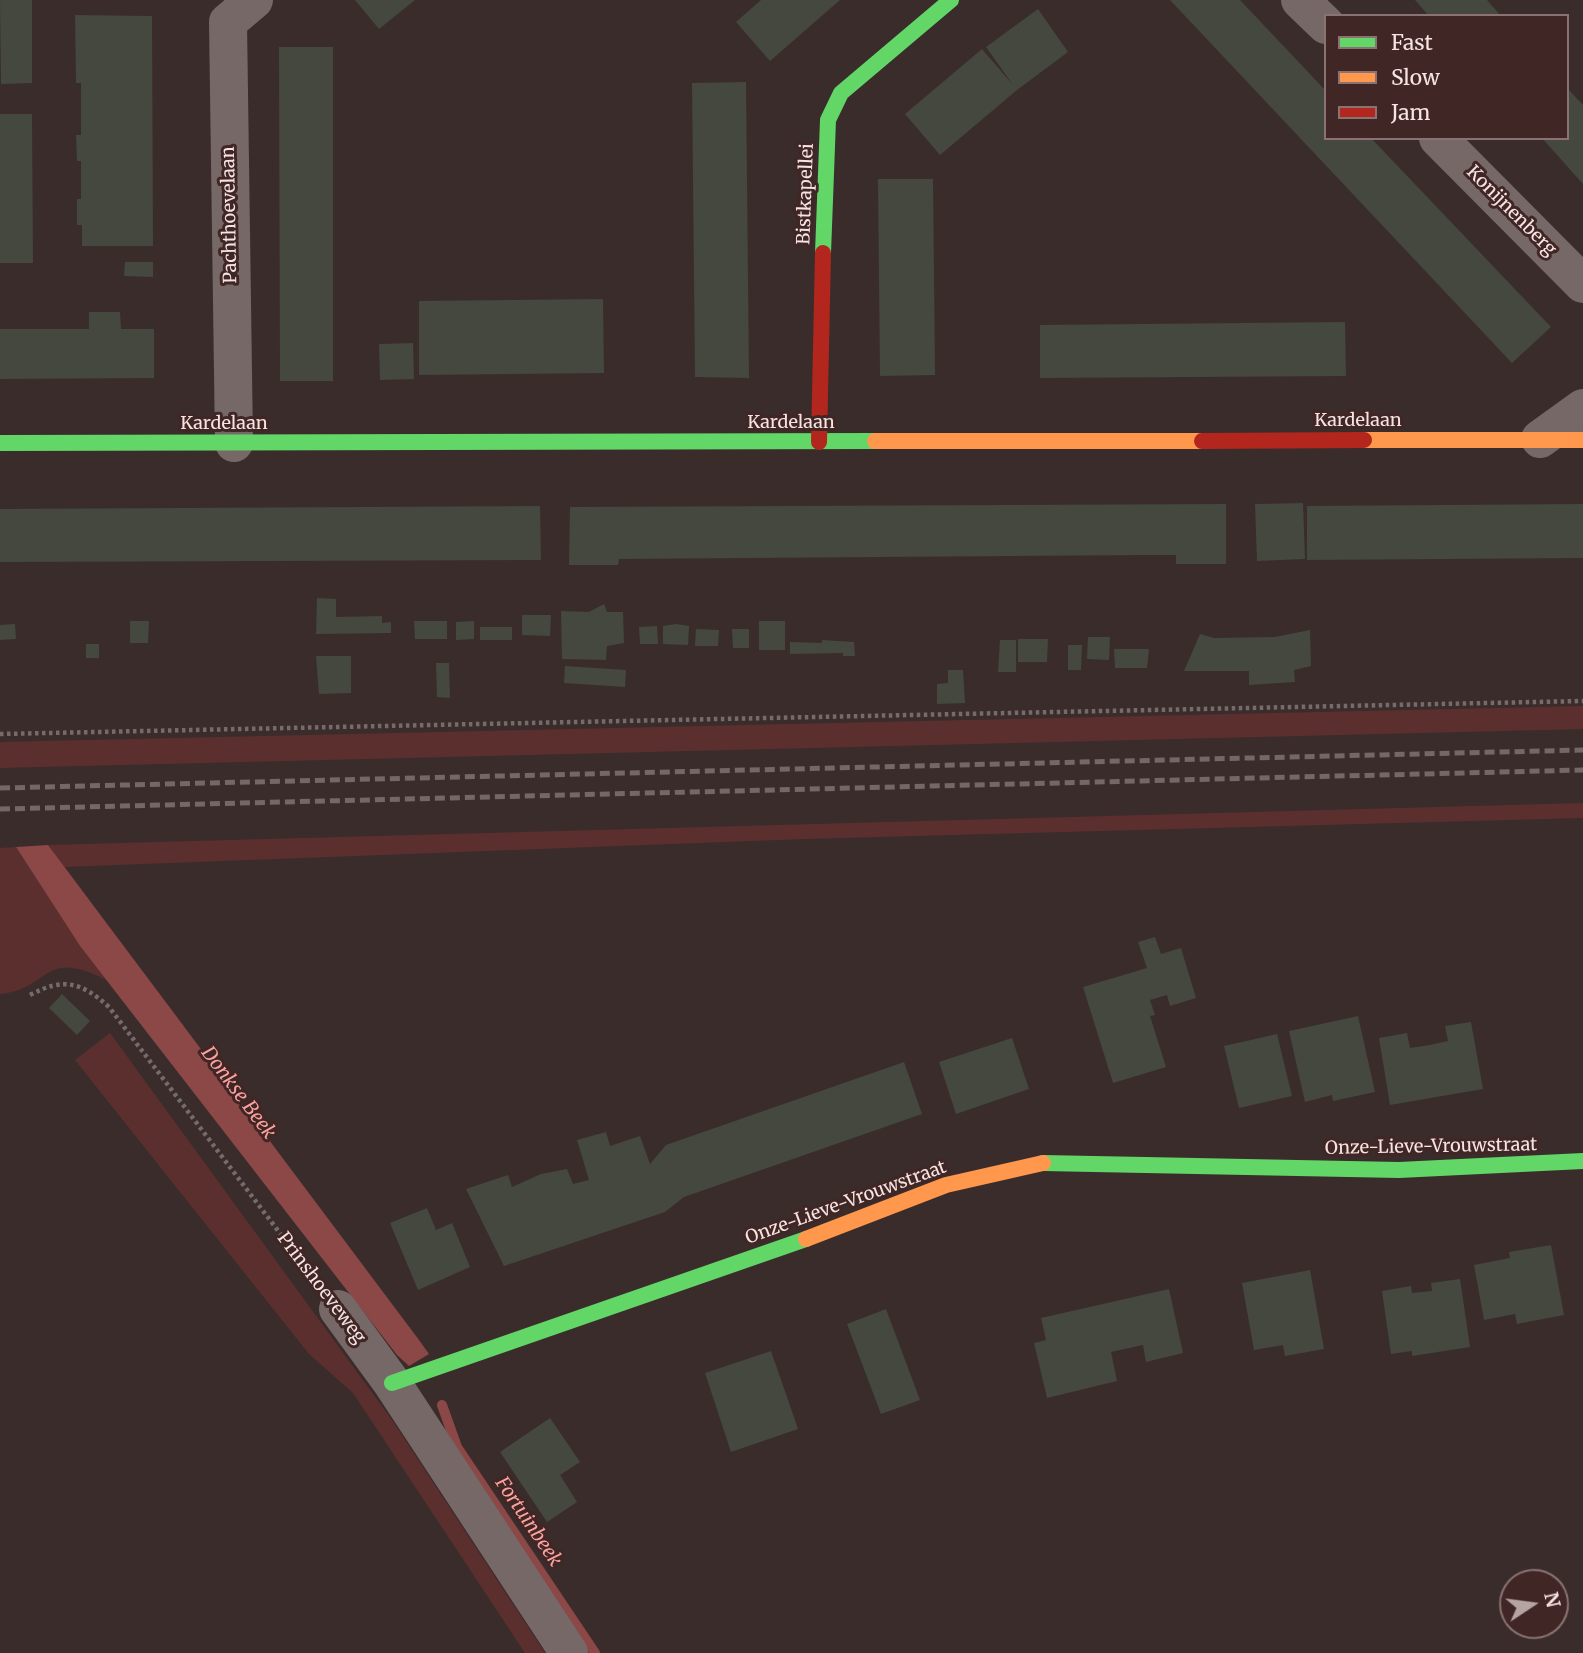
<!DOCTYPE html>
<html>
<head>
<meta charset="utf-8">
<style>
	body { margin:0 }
	#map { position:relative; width:1583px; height:1653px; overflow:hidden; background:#3a2c2b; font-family:Merriweather,serif }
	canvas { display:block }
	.legend { position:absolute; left:1324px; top:14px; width:245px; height:126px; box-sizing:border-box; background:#402625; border:2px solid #897271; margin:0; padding:9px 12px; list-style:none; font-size:21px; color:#f6e4e2 }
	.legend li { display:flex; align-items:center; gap:14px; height:35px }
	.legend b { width:35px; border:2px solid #897271 }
	.north { position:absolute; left:1499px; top:1569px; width:70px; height:70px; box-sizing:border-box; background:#402625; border:2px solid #897271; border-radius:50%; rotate:77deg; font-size:19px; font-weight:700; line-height:28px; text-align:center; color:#f6e4e2 }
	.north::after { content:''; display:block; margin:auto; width:24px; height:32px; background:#b4a4a2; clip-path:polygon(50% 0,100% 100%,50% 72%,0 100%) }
</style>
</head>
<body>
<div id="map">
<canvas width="1583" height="1653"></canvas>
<ul class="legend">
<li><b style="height:9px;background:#63d668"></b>Fast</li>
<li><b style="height:9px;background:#ff974d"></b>Slow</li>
<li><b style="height:9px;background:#b3261e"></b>Jam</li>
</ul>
<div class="north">N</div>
</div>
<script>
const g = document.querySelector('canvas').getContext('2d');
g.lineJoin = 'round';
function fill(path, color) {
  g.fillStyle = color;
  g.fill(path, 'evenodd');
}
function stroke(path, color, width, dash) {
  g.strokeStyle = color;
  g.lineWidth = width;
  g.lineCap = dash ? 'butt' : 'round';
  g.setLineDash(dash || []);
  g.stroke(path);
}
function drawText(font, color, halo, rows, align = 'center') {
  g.font = font + ' Merriweather,serif';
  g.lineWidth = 6;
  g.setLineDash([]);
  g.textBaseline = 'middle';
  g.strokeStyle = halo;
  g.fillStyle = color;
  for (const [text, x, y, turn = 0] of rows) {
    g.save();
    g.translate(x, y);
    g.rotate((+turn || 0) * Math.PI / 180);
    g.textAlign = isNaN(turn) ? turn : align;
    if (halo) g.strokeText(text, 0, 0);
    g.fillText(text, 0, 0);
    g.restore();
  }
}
fill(new Path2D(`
	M1583,706v23l-1583,39v-26z
	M1583,803v15l-779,21 -740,28 -16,-22z
	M16,847l64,99 26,34c-64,-33 -55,9 -106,14v-146z
	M110,1033l282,387 153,233h-20l-172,-260 -44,-39 -234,-294z`), '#5c2f2f');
fill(new Path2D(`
	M48,845l371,495 10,14 -20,12 -12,-11 -317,-409 -64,-99z`), '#8c4747');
stroke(new Path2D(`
	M442,1405l15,42 138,206`), '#8c4747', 10);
fill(new Path2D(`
	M0,0h32v83l-31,1z
	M355,0h60l-36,29z
	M761,0h79l-70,61 -34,-39z
	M1170,0h70l86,91v47h45l180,189 -39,36z
	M1415,0h72l14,16h-72z
	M1038,9l30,43 -51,38 -77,65 -35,-41 77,-65 31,36 -27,-38z
	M75,15l77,1 1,230h-71v-21h-5v-26h4v-38h-4l-1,-26h5v-52h-5z
	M279,47h54v334h-53z
	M746,82l3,296 -54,-1 -3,-294z
	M1567,88l16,17v79l-41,-46h25z
	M0,114h32l1,149h-33z
	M878,179h55l2,196 -55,1z
	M125,262h28v15l-29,-1z
	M603,299l1,74 -185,2v-74z
	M89,312h31l1,17h33v49l-154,1v-50h89z
	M1345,322l1,54 -306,2v-53z
	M413,343l1,36 -34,1 -1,-36z
	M1303,503l2,56 -48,2 -2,-57z
	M1226,504v60h-50v-9h-33l-524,4 -1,6h-49l1,-58z
	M1583,504v54l-276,2v-54z
	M540,506l1,54 -541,2v-53z
	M317,598l19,1v18l46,-1v7l9,-1v11l-75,1z
	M604,604l3,8h16l1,31 -17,3 -1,14 -44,-1 -1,-48 28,1z
	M522,615h29l-1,21 -28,-1z
	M130,621h19l-1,22h-18z
	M414,621h33v18h-32z
	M474,621v18l-18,1v-18z
	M759,621h26v29h-26z
	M15,624l1,15 -16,1v-15z
	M676,624l13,2 -1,19 -25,-1v-18z
	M657,626l1,18h-18l-1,-17z
	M480,627h32v13h-32z
	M696,629l23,1 -1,16h-23z
	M732,629h17v19h-16z
	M1310,630l1,36 -17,4 1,12 -46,3v-14h-65l16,-37 14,4 61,-1z
	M1088,637h22l-1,23 -22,-1z
	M1018,639h30l-1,23h-29z
	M822,640l32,2 1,14h-12v-3l-53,1v-12l32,1z
	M1000,640h16v32h-18z
	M86,644h13v14h-13z
	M1068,645h14l-1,25h-13z
	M1114,649h35l-2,19h-32z
	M316,656h35v37l-32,1z
	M436,663h13l1,35 -13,-1z
	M565,666l61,4 -1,17 -61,-4z
	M948,670h15l2,33 -28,1v-20l11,-1z
	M1155,937l6,17 20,-6 15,50 -26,8 -3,-11 -17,5 5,15 -5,1 16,51 -53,16 -30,-96 64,-19 -9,-26z
	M62,994l28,27 -13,14 -28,-27z
	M1358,1016l17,76 -42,9 -1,-6 -27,7 -16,-71z
	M1471,1022l12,67 -93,16 -11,-67 28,-5 3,15 20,-3 18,-4 -3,-15z
	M1277,1034l15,62 -53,12 -15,-62z
	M1012,1038l17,51 -73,25 -17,-52z
	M904,1062l18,52 -238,83 -19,15 -161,54 -38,-77 42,-14 4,12 29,-13 26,-5 6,15 16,-4 -12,-40 29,-8 4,14 30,-10 10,28 16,-19z
	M427,1208l9,22 16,-7 18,44 -52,23 -28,-67z
	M1551,1245l13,70 -47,9 -2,-10 -31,6 -10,-55 36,-7 -1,-6z
	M1310,1270l14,79 -39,7 -2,-11 -29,5 -12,-67z
	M1460,1279l10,68 -58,9v-5l-21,3 -9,-63 29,-5 1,7 20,-2 -1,-8z
	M1169,1289l14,64 -37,9 -3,-17 -32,7 6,29 -70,17 -13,-55 12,-3 -5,-22z
	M886,1309l34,91 -39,14 -34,-90z
	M771,1351l27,78 -67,23 -26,-79z
	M550,1418l30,44 -20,13 17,27 -30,20 -47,-70z`), '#44483e');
stroke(new Path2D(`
	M0,734l1583,-33
	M30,995c34,-18 51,-13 79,12l207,274`), '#766b6b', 4.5, [3.5, 3.5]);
stroke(new Path2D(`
	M1300,0l26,25
	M1438,138l145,146
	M1540,439l43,-31
	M234,443l-6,-421 26,-22
	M338,1309l54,74 177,270`), '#756867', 38);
stroke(new Path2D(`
	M823,253l5,-133 13,-27 110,-93
	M0,443l875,-2
	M1043,1163l356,7 184,-9
	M392,1383l414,-144`), '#63d668', 16);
stroke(new Path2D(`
	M1364,440h219
	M875,441h327
	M806,1239l140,-54 97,-22`), '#ff974d', 16);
stroke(new Path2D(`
	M1202,441l162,-1
	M819,442l4,-189`), '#b3261e', 16);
stroke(new Path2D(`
	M0,788l1583,-38
	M0,809l1583,-39`), '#736866', 5, [10, 5]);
drawText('18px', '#f6e4e2', '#402625', [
	["Bistkapellei",806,194,-88],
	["Konijnenberg",1511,211,45],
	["Pachthoevelaan",230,215,-91],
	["Kardelaan",1358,421],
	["Kardelaan",791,423],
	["Kardelaan",224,424],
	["Onze-Lieve-Vrouwstraat",1431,1147,-1],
	["Onze-Lieve-Vrouwstraat",846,1203,-20],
	["Prinshoeveweg",321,1288,53]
]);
drawText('italic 19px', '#faa3a0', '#402625', [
	["Donkse Beek",238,1093,53],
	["Fortuinbeek",528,1522,56]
]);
</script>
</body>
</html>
